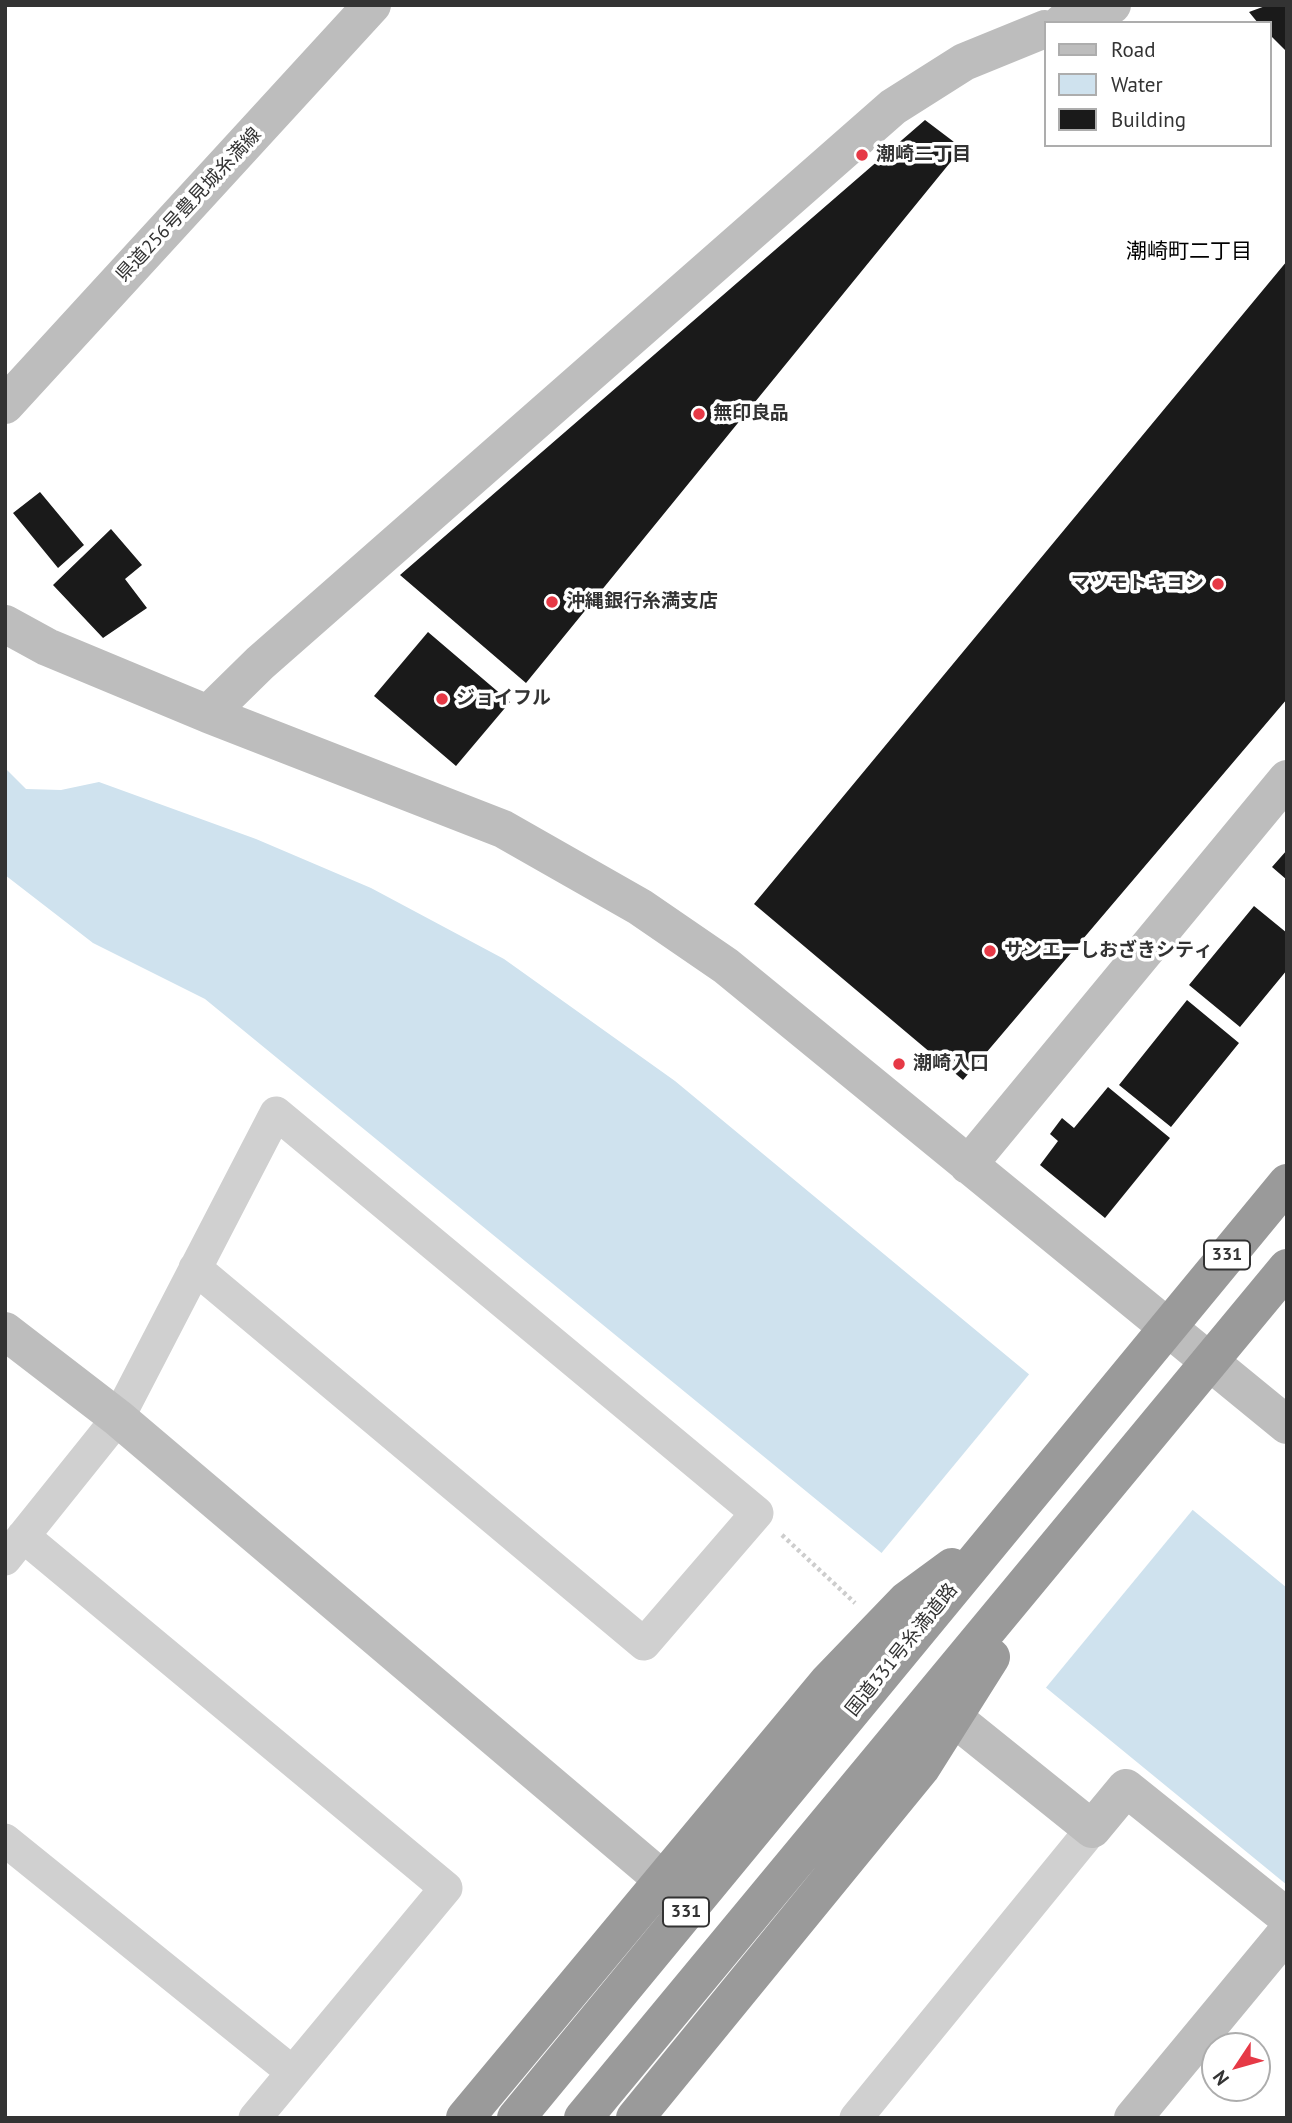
<!DOCTYPE html>
<html>
<head>
<meta charset="utf-8">
<style>
	body { margin:0 }
	#map { position:relative; width:1292px; height:2123px; overflow:hidden; background:#fff; font-family:"PT Sans",sans-serif }
	canvas { display:block }
	.frame { position:absolute; inset:0; border:7px solid #333; pointer-events:none }
	.legend { position:absolute; left:1044px; top:21px; width:228px; height:126px; box-sizing:border-box; background:#fff; border:2px solid #adadad; margin:0; padding:9px 12px; list-style:none; font-size:21px; color:#333 }
	.legend li { display:flex; align-items:center; gap:14px; height:35px }
	.legend b { width:35px; border:2px solid #adadad }
	.north { position:absolute; left:1201px; top:2032px; width:70px; height:70px; box-sizing:border-box; background:#fff; border:2px solid #adadad; border-radius:50%; rotate:234deg; font-size:19px; font-weight:700; line-height:28px; text-align:center; color:#333 }
	.north::after { content:''; display:block; margin:auto; width:24px; height:32px; background:#e63946; clip-path:polygon(50% 0,100% 100%,50% 72%,0 100%) }
</style>
</head>
<body>
<div id="map">
<canvas width="1292" height="2123"></canvas>
<div class="frame"></div>
<ul class="legend">
<li><b style="height:9px;background:#bdbdbd"></b>Road</li>
<li><b style="height:19px;background:#cfe2ee"></b>Water</li>
<li><b style="height:19px;background:#1a1a1a"></b>Building</li>
</ul>
<div class="north">N</div>
</div>
<script>
const g = document.querySelector('canvas').getContext('2d');
g.lineJoin = 'round';
function fill(path, color) {
  g.fillStyle = color;
  g.fill(path, 'evenodd');
}
function stroke(path, color, width, dash) {
  g.strokeStyle = color;
  g.lineWidth = width;
  g.lineCap = dash ? 'butt' : 'round';
  g.setLineDash(dash || []);
  g.stroke(path);
}
function drawText(font, color, halo, rows, align = 'center') {
  g.font = font + ' "PT Sans","Noto Sans JP",sans-serif';
  g.lineWidth = 7;
  g.setLineDash([]);
  g.textBaseline = 'middle';
  g.strokeStyle = halo;
  g.fillStyle = color;
  for (const [text, x, y, turn = 0] of rows) {
    g.save();
    g.translate(x, y);
    g.rotate((+turn || 0) * Math.PI / 180);
    g.textAlign = isNaN(turn) ? turn : align;
    if (halo) g.strokeText(text, 0, 0);
    g.fillText(text, 0, 0);
    g.restore();
  }
}
fill(new Path2D(`
	M5,768l21,21 35,1 38,-8 157,57 115,49 133,71 171,122 612,507v297l-1082,-886 -112,-56 -88,-68z`), '#cfe2ee');
fill(new Path2D(`
	M1031,1372l164,135 -151,183 -165,-134z`), '#fff');
fill(new Path2D(`
	M1268,5h19v47l-18,-18v-11h-11l-9,-11z
	M925,120l37,28 -436,535 -126,-108z
	M1287,261v438l-324,381 -209,-176z
	M40,492l44,53 -26,23 -45,-55z
	M111,529l31,36 -17,14 22,29 -44,30 -50,-53z
	M428,632l82,70 -54,64 -82,-70z
	M1287,850v30l-15,-13z
	M1254,906l33,27v37l-47,57 -51,-42z
	M1187,1000l52,43 -68,84 -52,-42z
	M1108,1087l62,51 -65,80 -65,-53 18,-24 -8,-7 12,-16 12,10z`), '#1a1a1a');
stroke(new Path2D(`
	M782,1535l73,68`), '#cdcdcd', 4.5, [3.5, 3.5]);
stroke(new Path2D(`
	M23,1536l423,352 -191,230
	M5,1559l113,-141 158,-305 481,400 -113,131 -449,-376
	M5,1840l286,231
	M856,2118l236,-289`), '#d0d0d0', 33);
stroke(new Path2D(`
	M1062,23l50,-18
	M5,405l367,-400
	M5,624l42,23 161,67 295,115 137,78 86,59 561,459
	M208,714l52,-51 633,-556 71,-45 81,-33
	M968,1165l319,-386
	M5,1331l113,87 545,462
	M954,1718l138,111 34,-41 161,129
	M1133,2118l154,-186`), '#bdbdbd', 38);
stroke(new Path2D(`
	M465,2118l363,-436 79,-82 45,-33
	M516,2118l771,-935
	M583,2118l704,-850
	M635,2118l286,-350 70,-111`), '#9a9a9a', 38);
for (const [x, y, r, color] of [
	[862,155,7,"#e63946"],
	[699,414,7,"#e63946"],
	[1218,584,7,"#e63946"],
	[552,602,7,"#e63946"],
	[442,699,7,"#e63946"],
	[990,951,7,"#e63946"],
	[899,1064,7,"#e63946"]
]) {
  const dot = new Path2D();
  dot.arc(x, y, r, 0, 2 * Math.PI);
  g.fillStyle = color;
  g.fill(dot);
  stroke(dot, '#fff', 2.5);
}
for (const [x, y, w] of [
	[1227,1255,46],
	[686,1912,46]
]) {
  const box = new Path2D();
  box.roundRect(x - w / 2, y - 14.5, w, 29, 5);
  g.fillStyle = '#fff';
  g.fill(box);
  stroke(box, '#333', 2);
}
drawText('bold 18px', '#333', null, [
	["331",1227,1255],
	["331",686,1912]
]);
drawText('bold 19px', '#333', '#fff', [
	["潮崎二丁目",876,155],
	["無印良品",713,414],
	["マツモトキヨシ",1204,584,"right"],
	["沖縄銀行糸満支店",566,602],
	["ジョイフル",456,699],
	["サンエーしおざきシティ",1004,951],
	["潮崎入口",913,1064]
], 'left');
drawText('19px', '#333', '#fff', [
	["県道256号豊見城糸満線",189,205,-47],
	["国道331号糸満道路",902,1650,-51]
]);
drawText('21px', '#000', '#fff', [
	["潮崎町二丁目",1189,252]
]);
</script>
</body>
</html>
